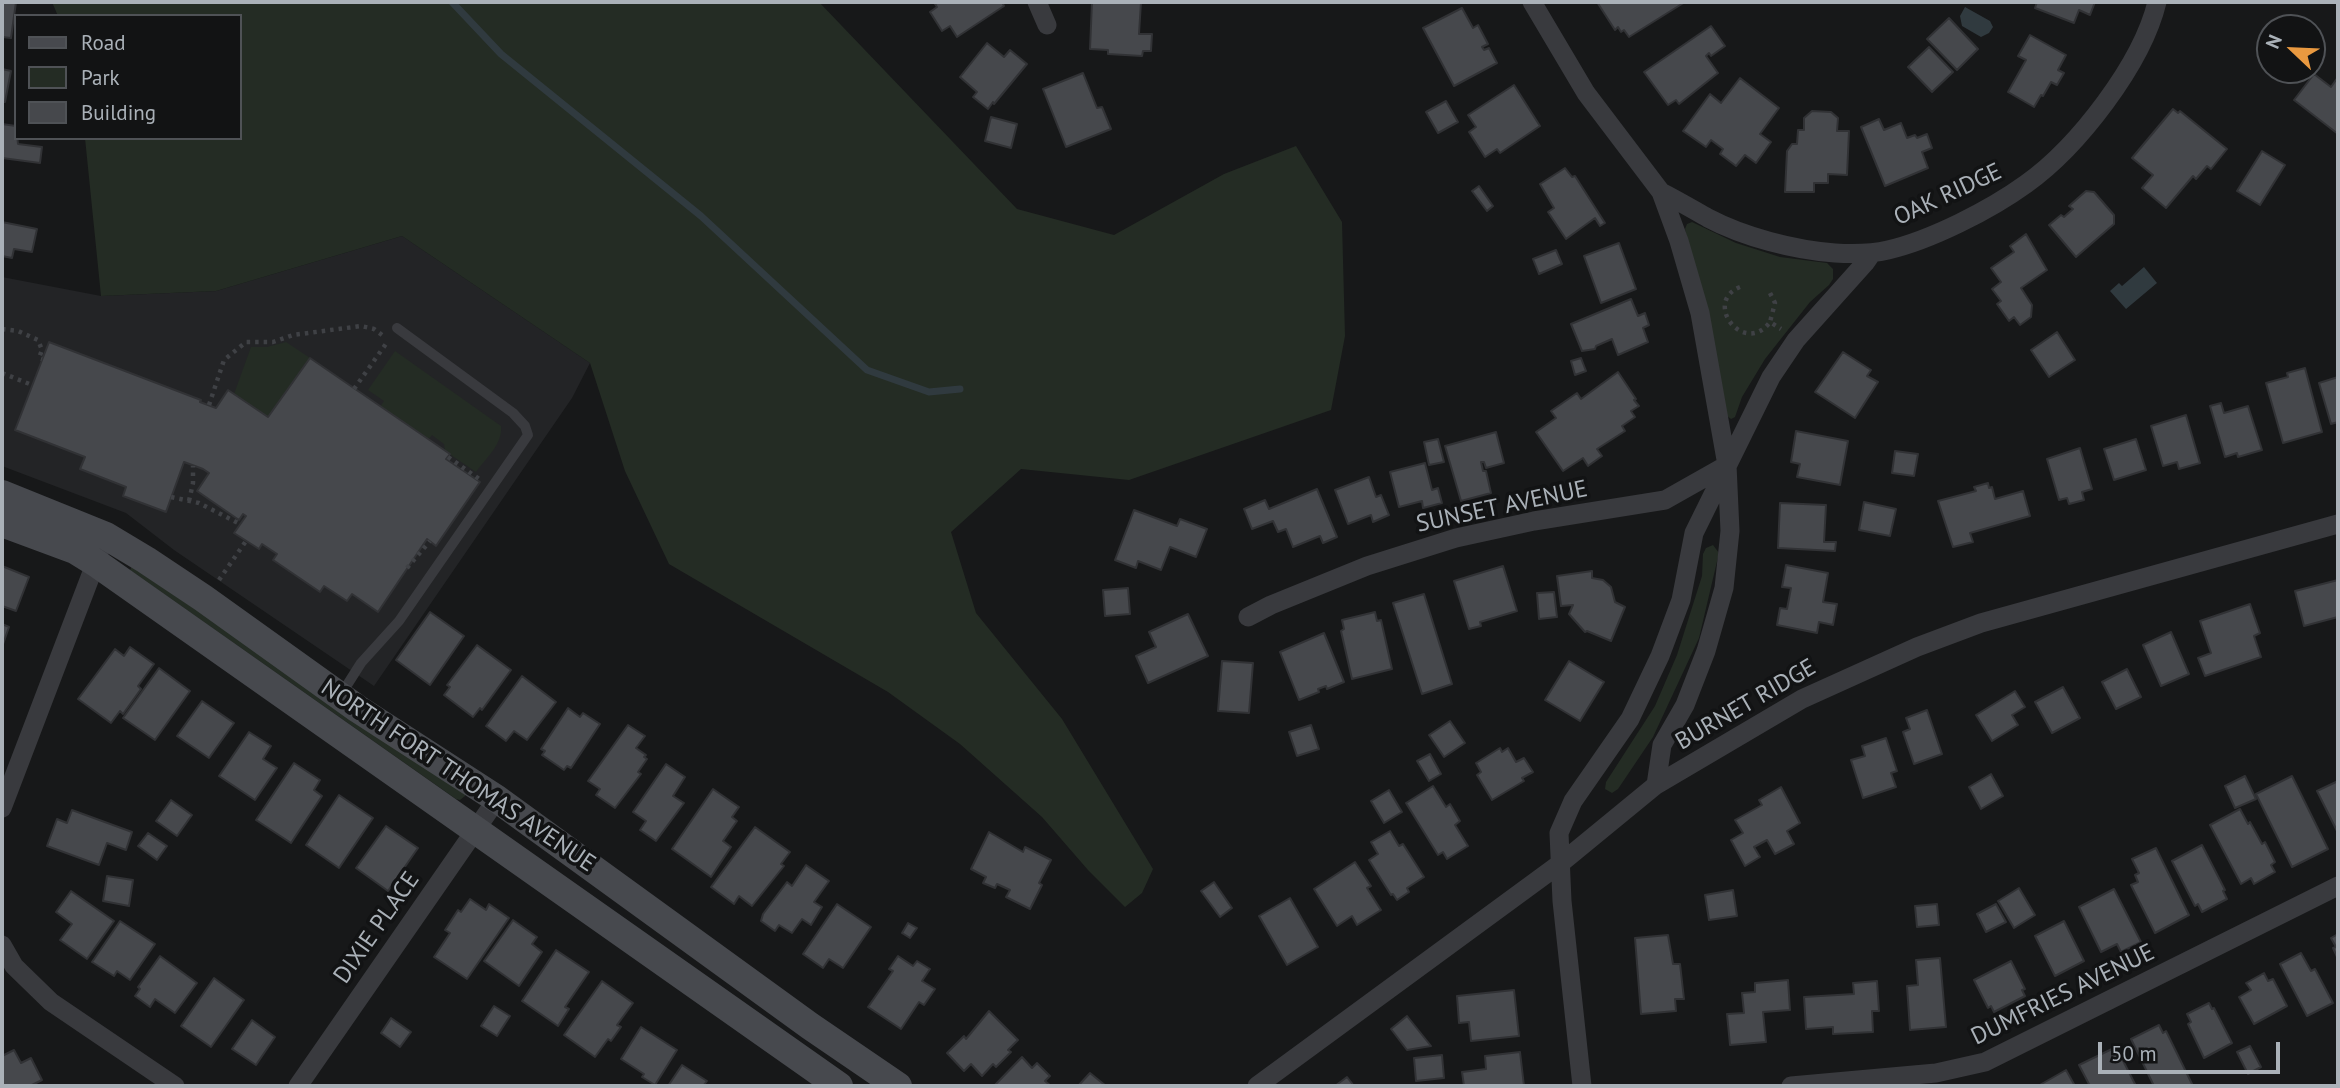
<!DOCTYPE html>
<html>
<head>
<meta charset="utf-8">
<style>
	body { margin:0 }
	#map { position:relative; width:2340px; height:1088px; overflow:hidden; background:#171819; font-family:"PT Sans",sans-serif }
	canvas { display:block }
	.frame { position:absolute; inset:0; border:4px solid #aab1b8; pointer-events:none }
	.legend { position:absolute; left:14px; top:14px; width:228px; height:126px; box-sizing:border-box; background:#121314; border:2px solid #4f5256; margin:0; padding:9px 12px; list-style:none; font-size:21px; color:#aab1b8 }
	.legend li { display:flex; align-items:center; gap:14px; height:35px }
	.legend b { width:35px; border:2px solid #4f5256 }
	.north { position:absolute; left:2256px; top:14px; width:70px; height:70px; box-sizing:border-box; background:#121314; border:2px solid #4f5256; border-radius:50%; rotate:293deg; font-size:19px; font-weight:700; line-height:28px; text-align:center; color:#aab1b8 }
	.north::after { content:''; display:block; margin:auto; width:24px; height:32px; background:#e99940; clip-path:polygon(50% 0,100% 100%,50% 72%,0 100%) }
	.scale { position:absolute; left:2098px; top:1042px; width:182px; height:32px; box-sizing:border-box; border:4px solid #aab1b8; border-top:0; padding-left:9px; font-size:21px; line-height:24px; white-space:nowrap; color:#aab1b8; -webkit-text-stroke:5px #121314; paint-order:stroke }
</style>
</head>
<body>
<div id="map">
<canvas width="2340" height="1088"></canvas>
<div class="frame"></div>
<ul class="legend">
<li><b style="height:9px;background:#47494e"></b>Road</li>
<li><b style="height:19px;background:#242c24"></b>Park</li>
<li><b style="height:19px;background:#46484c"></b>Building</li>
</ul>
<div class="north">N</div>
<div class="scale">50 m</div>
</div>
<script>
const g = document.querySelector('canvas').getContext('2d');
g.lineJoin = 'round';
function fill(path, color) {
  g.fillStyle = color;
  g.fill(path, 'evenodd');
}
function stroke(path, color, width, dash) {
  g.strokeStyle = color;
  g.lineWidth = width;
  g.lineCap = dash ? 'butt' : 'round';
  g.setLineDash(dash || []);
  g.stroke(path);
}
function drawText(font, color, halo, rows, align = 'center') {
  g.font = font + ' "PT Sans",sans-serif';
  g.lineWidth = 7;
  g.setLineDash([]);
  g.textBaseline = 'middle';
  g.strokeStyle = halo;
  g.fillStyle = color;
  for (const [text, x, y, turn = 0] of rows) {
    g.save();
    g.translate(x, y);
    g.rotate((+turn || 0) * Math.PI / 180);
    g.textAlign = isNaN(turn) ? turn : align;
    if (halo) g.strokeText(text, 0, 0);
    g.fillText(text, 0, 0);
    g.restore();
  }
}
fill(new Path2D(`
	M402,236l188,127 -18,35 -198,288 -200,-136 -48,-37 -124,-47v-189l99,19 115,-5z`), '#232426');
fill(new Path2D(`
	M52,2h767l198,207 97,26 110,-61 72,-28 46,76 3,114 -14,74 -202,70 -108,-11 -70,63 25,81 86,106 91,150 -11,24 -17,14 -37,-37 -46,-53 -82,-73 -72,-52 -219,-128 -44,-93 -35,-108 -188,-127 -186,55 -115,5 -16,-158h155v-122h-182z
	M1692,222l44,21 44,14 47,6 6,6v10l-4,6 -19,17 -45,57 -23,38 -7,20 -4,2 -5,-4 -41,-186 2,-5z
	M286,342l24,16 -42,59 -34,-23 17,-47h16z
	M395,351l106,75c2,18 -15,32 -25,46l-31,-21 -1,-7 -12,-9 -4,5 -48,-33 4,-6 -16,-11z
	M1713,545l6,8 -20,85 -46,99 -35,52 -6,4 -7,-4 1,-7 49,-76 22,-51 25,-79 1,-22 3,-6z
	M136,558l330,232 -1,6 -5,4 -4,-1 -326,-229z`), '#242c24');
fill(new Path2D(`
	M1965,7l25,14 3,6 -4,6 -8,4 -19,-11 -2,-10z
	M2144,267l13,16 -31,26 -16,-18 9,-8 3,3z`), '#303a3f');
stroke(new Path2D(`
	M452,2l49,52 200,162 166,154 62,22 31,-3`), '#303a3f', 7);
const building = new Path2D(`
	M2,2h14l-5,36 -9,-1z
	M939,2h63l2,4 -47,31 -7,-11 -8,5 -12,-19 7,-5 -2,-3z
	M1092,2h49l-2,32h13l-1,17h-8l-1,5 -34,-2v-4l-18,-1z
	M1597,2h88l-56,35 -5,-7 -3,2 -3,-5 -3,3z
	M2037,2h58l-5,13 -11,-5 -5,13 -39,-15z
	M1462,8l11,20 5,-3 10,19 -6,3 2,3 5,-2 8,15 -43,23 -31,-58z
	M1949,18l29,31 -21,21 -30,-31z
	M1711,26l14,20 -14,10 -2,-3 -3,3 12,17 -39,31 -3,-4 -8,5 -24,-33z
	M2030,35l36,20 -8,15 6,3 -7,12 -6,-3 -8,14 -2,-1 -7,12 -26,-15 18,-32 -8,-4z
	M987,43l17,14 6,-7 17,14 -33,40 -1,-2 -5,7 -15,-12 4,-5 -17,-15z
	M1929,47l24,25 -21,20 -24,-25z
	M2,69l9,2 -6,31h-3z
	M1083,73l14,35 5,-1 9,22 -45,18 -23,-58z
	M2314,74l17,13 7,-10v57l-44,-34z
	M1740,78l39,30 -19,26 11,8 -15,21 -11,-8 -9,11 -16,-12 3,-5 -12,-9 -5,7 -23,-16 27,-37 11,9z
	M1514,85l26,41 -40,27 -3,-4 -12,8 -16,-25 7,-5 -8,-12z
	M1446,101l12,21 -20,11 -12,-21z
	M2173,109l5,4 2,-2 47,38 -16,20 -4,-3 -11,13 -3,-3 -27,32 -24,-20 11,-13 -21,-17z
	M1812,111l19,1 7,6 -1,13h12l-2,44 -19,-1v9h-14v9h-29l2,-41 5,-7h5l1,-14h6v-12z
	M991,117l26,7 -6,24 -26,-7z
	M1879,119l5,11 17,-7 6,15 8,-3 2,3 10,-4 5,14 -10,4 6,16 -43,18 -24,-59z
	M2,124l14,2 2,18 24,3 -2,16 -38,-5z
	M2262,151l23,14 -25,40 -23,-14z
	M1565,168l7,9 3,-1 30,47 -5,3 -5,-8 -29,21 -18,-27 6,-4 -14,-24z
	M1479,186l14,20 -6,5 -15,-20z
	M2086,191l8,1 20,23v9l-38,33 -27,-32 12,-10 3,2 9,-8 -4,-3z
	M2,222l35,7 -5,23 -18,-3 -2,9 -10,-2z
	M2026,234l21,36 -26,18 11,17 -1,12 -11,8 -6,-8 -5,4 -12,-17 4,-3 -9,-12 9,-7 -10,-14 23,-16 -4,-6z
	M1619,243l17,46 -35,14 -17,-47z
	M1556,250l6,14 -23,10 -6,-15z
	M1631,299l7,17 7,-3 4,12 -6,3 5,14 -30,13 -6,-16 -16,7 -1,3 -13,2 -11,-27z
	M2057,332l18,28 -26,17 -18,-27z
	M49,342l152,58 -1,2 16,6 12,-18 40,27 42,-59 140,96 -4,5 34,23 -44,64 -9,-7 -49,73 -26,-18 -5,7 -23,-15 -4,6 -47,-32 4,-6 -15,-10 -3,5 -25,-16 12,-17 -3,-2 -4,6 -42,-29 12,-18 -6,-4 -19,-7 -18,50 -43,-16 3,-9 -46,-18 5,-12 -70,-27z
	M1843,352l28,18 -4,6 11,6 -23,36 -40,-26z
	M1581,358l5,13 -11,4 -4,-14z
	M2305,368l17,64 -39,11 -17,-60 22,-6 -1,-4z
	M1618,372l18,27 -2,1 5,6 -8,5 4,6 -13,9 3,5 -28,18 5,7 -14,10 -5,-8 -20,13 -27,-39 20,-14 -5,-7 26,-18 4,6z
	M2338,377v45l-7,2 -12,-41z
	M2221,403l3,10 24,-7 14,44 -24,7 -1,-4 -12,4 -15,-51z
	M2186,415l14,48 -21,6 -2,-7 -14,4 -12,-40z
	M1796,431l52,10 -8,44 -43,-8 3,-13 -9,-2z
	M1496,432l8,31 -18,5 -2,-6h-3l2,9h3l5,22 -30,8 -16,-55z
	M1438,439l6,23 -15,3 -5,-23z
	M2136,439l10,31 -32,10 -10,-31z
	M2080,448l12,41 -10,3 2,8 -15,4 -2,-6 -8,2 -12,-41z
	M1895,451l23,3 -4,22 -22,-3z
	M1425,463l7,27 6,-2 4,15 -19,5 -1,-7 -23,6 -9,-35z
	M1369,477l7,20 5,-2 8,20 -16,7 -2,-7 -23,9 -13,-34z
	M1988,483l1,5 3,-1 3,12 28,-8 7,25 -60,17 3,9 -20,5 -15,-46 38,-10 -2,-4z
	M1317,489l20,48 -14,6 -3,-7 -27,11 -7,-18 -8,3 -5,-11 -21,8 -8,-20 21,-9 4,9z
	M1864,502l32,7 -6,27 -31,-6z
	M1780,503l46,2 -2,37h12l-1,9 -57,-3z
	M1134,510l43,16 3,-7 27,10 -11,28 -26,-10 -9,23 -23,-9 -2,7 -21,-8z
	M1786,565l42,8 -5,29 14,2 -4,21 -14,-3 -2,11 -40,-8 3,-17 7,1 4,-21 -9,-1z
	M2,566l27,11 -13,34 -14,-5z
	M1503,566l14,45 -37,11 1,4 -12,3 -15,-48z
	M1592,571v7l11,2 8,7 4,15 10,5 -14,34 -24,-10 -2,1 -16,-18 4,-9 -12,1 -4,-30z
	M2338,580v37l-34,9 -9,-35z
	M1128,588l2,26 -25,2 -2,-26z
	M1554,592l3,25 -18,2 -2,-26z
	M1424,594l28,90 -30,10 -29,-91z
	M2250,604l10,29 -6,3 7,21 -56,19 -7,-18 13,-5 -11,-32z
	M430,612l34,24 -34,49 -34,-25z
	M1375,612l2,9 4,-1 11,49 -40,10 -11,-48 3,-2 -2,-9z
	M1188,614l20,42 -60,27 -12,-27 20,-9 -7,-15z
	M2,624l7,3 -7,20z
	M2171,632l18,42 -28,12 -18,-41z
	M1324,633l20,49 -17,7 -1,-3 -8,3 1,3 -20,8 -19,-48z
	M477,645l34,25 -29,40 -2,-2 -7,9 -29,-22 6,-8 -3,-2z
	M130,647l24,17 -16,22 3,3 -18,25 -3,-3 -9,12 -33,-24 37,-50 9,7z
	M1222,661l31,2 -4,50 -31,-2z
	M1569,661l35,21 -24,39 -35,-21z
	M159,668l31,23 -35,49 -32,-22z
	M2127,669l14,28 -25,12 -14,-27z
	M522,676l34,26 -29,38 -13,-9 -8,10 -20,-15z
	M2063,687l17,31 -28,15 -17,-31z
	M2015,691l10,16 -13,8 6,10 -26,16 -16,-26z
	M202,701l32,22 -25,35 -32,-22z
	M568,708l12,9 3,-4 17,11 -29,44 -4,-2 -3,4 -22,-15 3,-4 -4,-2z
	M1927,710l15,44 -28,10 -11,-32 7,-3 -4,-11z
	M1450,721l15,22 -21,14 -15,-22z
	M628,725l17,11 -9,12 10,7 -2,2 3,2 -9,13 3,2 -26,34 -19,-13 4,-6 -12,-8z
	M1311,725l8,24 -22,7 -8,-24z
	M249,732l22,14 -8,13 14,9 -22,32 -36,-24z
	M1886,738l11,33 -6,2 5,14 -33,11 -12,-38 14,-4 -3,-10z
	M1500,748l2,4 6,-4 8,14 8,-4 9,14 -11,6 2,3 -32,19 -15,-25 4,-3 -5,-9z
	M1430,754l11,20 -12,7 -12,-20z
	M294,763l26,17 -6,10 8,6 -31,47 -35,-23z
	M666,764l19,13 -12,19 11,7 -28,38 -16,-11 6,-9 -13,-9z
	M1991,774l12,22 -22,13 -12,-22z
	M2245,776l11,23 -21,9 -10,-22z
	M2292,776l36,73 -36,18 -36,-73z
	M2338,781v52l-21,-42z
	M1433,786l13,21 4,-3 10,17 -5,4 13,21 -21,13 -4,-7 -5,3 -32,-52z
	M1781,787l19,36 -13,8 7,13 -19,10 -8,-14 -13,7 6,10 -15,9 -14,-26 12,-7 -8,-13 27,-15 -3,-5z
	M713,789l26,18 -7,10 5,4 -14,20 8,6 -20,30 -39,-28z
	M1389,790l13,22 -18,11 -13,-22z
	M339,795l34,23 -34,50 -33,-23z
	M171,800l21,15 -15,21 -21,-15z
	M2240,809l8,15 2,-2 12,22 3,-2 10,20 -4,3 4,7 -21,12 -3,-6 -10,6 -31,-59z
	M72,810l60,22 -6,18 -19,-7 -8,22 -52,-19 10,-27 10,4z
	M386,826l32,22 -30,43 -32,-23z
	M755,827l35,25 -9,12 3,2 -32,40 -13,-10 -5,8 -23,-17z
	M1390,831l9,15 4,-2 21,33 -17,11 2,4 -12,8 -4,-6 -2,1 -22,-35 9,-6 -7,-12z
	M989,832l34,20 2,-5 26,13 -12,23 3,2 -12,24 -24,-12 4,-7 -13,-6 -2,4 -12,-5 3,-6 -15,-8z
	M148,833l19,13 -10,14 -19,-14z
	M2202,845l23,45 -2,1 4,8 -25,13 -4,-8 -3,2 -23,-45z
	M2156,848l33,67 -34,18 -24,-48 7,-3 -3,-7 4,-2 -7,-14z
	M1355,862l16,24 -4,2 14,22 -24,15 -5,-9 -15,10 -23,-37z
	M806,865l23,16 -15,21 8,5 -11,18 -9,-6 -10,14 -13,-8 -4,6 -14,-10 2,-7 24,-32 5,4z
	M107,876l26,4 -4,26 -26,-5z
	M1214,882l18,26 -12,9 -19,-26z
	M2019,888l16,27 -21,13 -16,-27z
	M2114,889l27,53 -20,10 -4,-8 -16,8 -22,-45z
	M1733,890l4,26 -28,4 -4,-25z
	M71,891l43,30 -27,38 -27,-19 12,-16 -16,-12z
	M1290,898l28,49 -31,18 -28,-49z
	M470,899l16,11 3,-6 20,14 -42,61 -33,-22 16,-24 -5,-3 13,-20 3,2z
	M837,904l34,23 -28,41 -14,-9 -6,9 -20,-14z
	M1937,904l2,21 -22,2 -2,-21z
	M1996,904l10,18 -20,10 -9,-18z
	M513,920l24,17 -5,7 10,8 -23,34 -35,-25z
	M120,921l35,23 -25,36 -13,-9 -3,5 -22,-14z
	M2064,921l20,40 -29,15 -20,-40z
	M908,923l9,5 -7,10 -8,-5z
	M2338,934v25l-5,-11 3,-1 -5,-9z
	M1668,935l5,29h7l4,35h-9l1,12 -35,3 -6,-76z
	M556,950l33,22 -24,35 4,2 -11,17 -36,-25z
	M2301,953l10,18 4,-2 18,34 -26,13 -27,-52z
	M160,956l37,27 -22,30 -20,-14 -5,8 -15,-11 5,-7 -2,-2z
	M898,956l15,10 4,-5 13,8 -8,12 13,8 -11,16 -5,-3 -18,27 -33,-22 25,-36 -4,-2z
	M1940,958l6,69 -36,3 -3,-44 11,-1 -2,-25z
	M2011,961l14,28 -3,1 3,6 -31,16 -3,-6 -3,2 -14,-28z
	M2264,973l4,8 5,-2 14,27 -33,18 -15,-27 12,-7 -5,-7z
	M214,978l30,22 -33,47 -30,-21z
	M1788,980l2,30 -27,2 3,30 -36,3 -3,-31 17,-1 -2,-20 13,-1v-9z
	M602,981l31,22 -16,22 4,2 -10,14 -3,-2 -13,18 -31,-22z
	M1877,981l2,30h-7l1,21 -40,2v-7l-27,2 -2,-32 50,-3 -1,-11z
	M1514,990l5,46 -48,5 -2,-19 -10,1 -2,-27z
	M2209,1003l3,6 2,-1 18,35 -28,15 -16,-34 3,-2 -4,-8z
	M494,1006l16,10 -13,20 -16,-10z
	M989,1011l29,29 -10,10 3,2 -15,15 -3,-3 -11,12 -11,-12 -7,7 -17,-18 17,-17 2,3z
	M1407,1016l24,30 -24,4 -16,-21z
	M391,1018l20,14 -11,15 -19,-14z
	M252,1020l23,17 -19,28 -24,-16z
	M2159,1025l4,8 3,-2 27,55h-39l-23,-47z
	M641,1027l36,23 -22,35 -13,-8 2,-3 -23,-15z
	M2250,1046l11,21 -13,7 -11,-22z
	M2116,1047l20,39h-46l-11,-21z
	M14,1050l7,13 10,-5 11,22 -12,6h-28v-30z
	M1520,1052l4,34h-60l-2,-14 24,-3 -1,-13z
	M1442,1055l2,23 -28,3 -2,-23z
	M1022,1057l10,11 5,-5 13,13 -5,5 6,5h-57z
	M682,1065l25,16 -4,5h-35z
	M2066,1070l9,16h-37z
	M1090,1073l16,13h-28z
	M1347,1077l7,9h-19z`);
fill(building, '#46484c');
stroke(building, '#313235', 2);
stroke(new Path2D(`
	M1740,287c-38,15 4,70 30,35
	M1770,293l5,10 -5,19 11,7
	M2,329l16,2 20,9 4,10 -3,8 3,1
	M2,373l30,12
	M354,389l34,-48
	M209,405l15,-45 22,-18h27l20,-7 68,-9 13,3 8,6
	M448,457l31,22
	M171,497l28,6 41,21
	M189,501l4,-18v-17
	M407,568l23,-27
	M219,580l27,-39`), '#3f4145', 4.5, [3.5, 5]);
stroke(new Path2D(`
	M342,693l19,-30 38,-42 129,-186 -3,-9 -12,-13 -116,-85`), '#393a3e', 10);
stroke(new Path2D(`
	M1037,2l10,23
	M1532,2l54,91 75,99 18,49 21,72 27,152 3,66 -6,57 -18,63 -21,54 -23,40 -6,40
	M1661,192c16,8 31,17 47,26 36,19 86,32 127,35 17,1 36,1 53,-3 43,-10 102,-40 138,-66 52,-37 116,-120 131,-182
	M1248,617l23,-12 96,-39 89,-28 78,-17 131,-21 62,-35
	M2,808l97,-254
	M2,945l12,21 37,36 124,84
	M298,1086l199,-287
	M1257,1086l304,-223 95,-78 146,-86 115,-52 64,-24 357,-99
	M1582,1086l-20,-185 -3,-68 14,-32 57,-82 30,-63 21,-56 13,-67 77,-156 25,-37 69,-77 7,-10
	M1791,1086l145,-13 49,-11 353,-176`), '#393a3e', 19);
stroke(new Path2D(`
	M2,494l104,42 40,24 57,38 155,111 139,90 313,227 88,60
	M2,523l73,27 21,13 743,523`), '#47494e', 28);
drawText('24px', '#aab1b8', '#121314', [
	["OAK RIDGE",1948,195,-25],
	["SUNSET AVENUE",1502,507,-12],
	["BURNET RIDGE",1746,705,-30],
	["NORTH FORT THOMAS AVENUE",458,776,34],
	["DIXIE PLACE",377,928,-55],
	["DUMFRIES AVENUE",2063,995,-26]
]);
</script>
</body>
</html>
